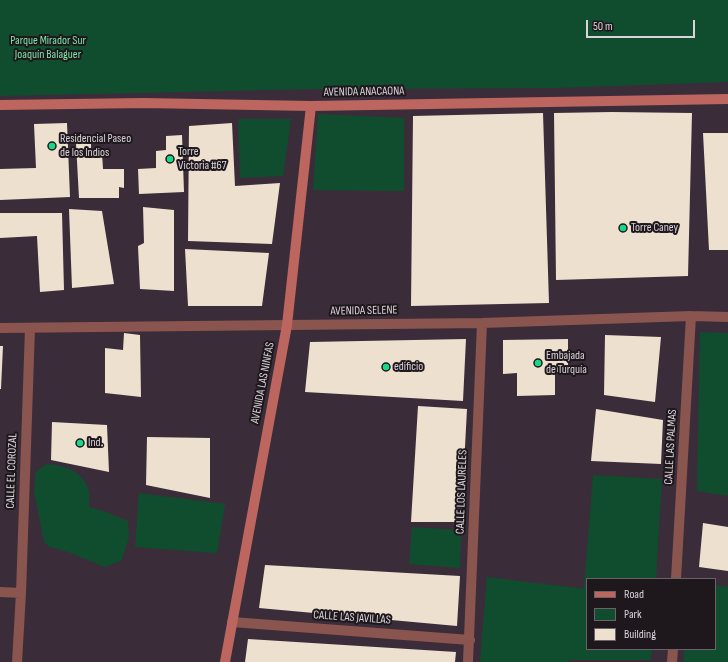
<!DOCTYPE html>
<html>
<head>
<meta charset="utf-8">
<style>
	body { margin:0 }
	#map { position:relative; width:728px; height:662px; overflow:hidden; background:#3a2d39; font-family:"Sofia Sans Condensed",sans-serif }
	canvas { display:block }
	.legend { position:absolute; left:586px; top:578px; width:130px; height:72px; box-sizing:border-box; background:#1e181d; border:1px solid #6a6269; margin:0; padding:5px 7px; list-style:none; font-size:12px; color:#dbd2da }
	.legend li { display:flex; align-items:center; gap:8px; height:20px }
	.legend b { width:20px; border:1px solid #6a6269 }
	.scale { position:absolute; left:586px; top:20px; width:109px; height:18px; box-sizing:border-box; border:2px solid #dbd2da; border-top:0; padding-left:5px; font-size:12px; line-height:14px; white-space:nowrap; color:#dbd2da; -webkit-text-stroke:3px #1e181d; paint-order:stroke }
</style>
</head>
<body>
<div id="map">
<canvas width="728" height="662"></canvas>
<ul class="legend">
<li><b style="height:5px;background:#bc665f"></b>Road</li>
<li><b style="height:11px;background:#104d2e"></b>Park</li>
<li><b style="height:11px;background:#eee0cf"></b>Building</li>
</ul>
<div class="scale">50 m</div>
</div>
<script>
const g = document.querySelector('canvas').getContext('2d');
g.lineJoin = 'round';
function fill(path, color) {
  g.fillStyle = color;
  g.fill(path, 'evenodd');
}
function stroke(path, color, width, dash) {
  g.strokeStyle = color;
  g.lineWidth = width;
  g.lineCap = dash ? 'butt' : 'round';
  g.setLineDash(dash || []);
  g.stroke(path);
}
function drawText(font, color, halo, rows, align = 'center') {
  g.font = font + ' "Sofia Sans Condensed",sans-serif';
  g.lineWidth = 4;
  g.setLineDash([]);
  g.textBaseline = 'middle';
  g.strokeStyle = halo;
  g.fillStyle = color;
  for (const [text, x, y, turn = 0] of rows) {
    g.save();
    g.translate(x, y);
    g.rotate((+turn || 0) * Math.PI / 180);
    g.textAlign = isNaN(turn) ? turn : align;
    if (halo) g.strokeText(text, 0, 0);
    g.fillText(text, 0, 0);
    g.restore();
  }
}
fill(new Path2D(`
	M0,0h728v82l-171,6 -242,1 -315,7z
	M318,114l86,4v73l-91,-1z
	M238,119h53l-8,57 -43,2z
	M700,332l28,1v163l-31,-5z
	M46,464c17,1 35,6 42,24 2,6 1,13 1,19l20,6 19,8 1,16 -7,23 -17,7 -37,-15 -18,-5 -6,-5 -10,-51 2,-19z
	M593,475l69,4 -6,100h-69v70h65l-1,11h-82l-1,2h-88l7,-85 97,12z
	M139,493l86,11 -8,49 -82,-6z
	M412,527l49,3 -1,38 -51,-4z
	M715,585l13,2v75h-44v-13h31z`), '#104d2e');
fill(new Path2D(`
	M612,112l80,1 -4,163 -132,4 -2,-167z
	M543,113l6,190 -138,3 2,-190z
	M67,123l3,74 -70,3v-31l36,-1 -2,-44z
	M232,123l3,63 45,-3 -8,61 -84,-3 1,-115z
	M703,133h25v117h-19z
	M182,135l2,57 -45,2 -1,-25 18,-1v-17l10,-1v-14z
	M76,143l15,1v9h11l1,16h21v19l-5,-1v11h-40z
	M143,207l31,3v81l-34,-2 -2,-43 6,-3z
	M69,209l33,2 12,73 -42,4z
	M0,213h62l2,77 -24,2 -3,-56 -37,2z
	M185,249l84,4 -7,53h-74z
	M124,333l16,2 1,62 -36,-4v-45l18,2z
	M605,335l56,2 -6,65 -51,-7z
	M466,339l-3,62 -158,-9 5,-50z
	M568,339v33h-13v23l-38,1v-23l-14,1v-34z
	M0,346h3l-2,43h-1z
	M418,406l49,3 -6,113h-50z
	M596,409l67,11 -2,44 -70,-3z
	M52,422l55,3 2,47 -58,-12z
	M147,437l63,1v60l-64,-13z
	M703,523l25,4v44l-29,-4z
	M265,565l195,11 -3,50 -198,-18z
	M248,639l208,13 -1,10h-210z`), '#eee0cf');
stroke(new Path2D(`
	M0,328l482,-5 209,-7 37,1
	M676,579l15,-263
	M0,592l21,1
	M232,622l238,18
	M17,662l4,-69 9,-265
	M468,662l14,-339
	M672,662l1,-13`), '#8b554f', 10);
stroke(new Path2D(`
	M0,105l144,-2 167,3 417,-7
	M225,662l62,-337 24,-219`), '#bc665f', 10);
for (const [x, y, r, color] of [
	[52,146,4,"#15d989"],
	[170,159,4,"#15d989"],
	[623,228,4,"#15d989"],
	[538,363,4,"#15d989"],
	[386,367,4,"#15d989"],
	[80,443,4,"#15d989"]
]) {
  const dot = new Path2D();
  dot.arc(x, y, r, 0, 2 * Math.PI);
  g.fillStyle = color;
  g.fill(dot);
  stroke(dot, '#1e181d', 1.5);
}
drawText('12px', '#7be6a7', '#1e181d', [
	["Parque Mirador Sur",48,41],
	["Joaquín Balaguer",48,55]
]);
drawText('12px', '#dbd2da', '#1e181d', [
	["AVENIDA ANACAONA",364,92,-1],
	["AVENIDA SELENE",364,311,-1],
	["AVENIDA LAS NINFAS",263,383,-79],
	["CALLE LAS PALMAS",671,447,-87],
	["CALLE EL COROZAL",12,471,-88],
	["CALLE LOS LAURELES",462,492,-88],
	["CALLE LAS JAVILLAS",352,618,4]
]);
drawText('12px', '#dbd2da', '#1e181d', [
	["Residencial Paseo",60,139],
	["de los Indios",60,153],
	["Torre",178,152],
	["Victoria #67",178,166],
	["Torre Caney",631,228],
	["Embajada",546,356],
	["de Turquía",546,370],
	["edificio",394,367],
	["Ind.",88,443]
], 'left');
</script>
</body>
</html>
